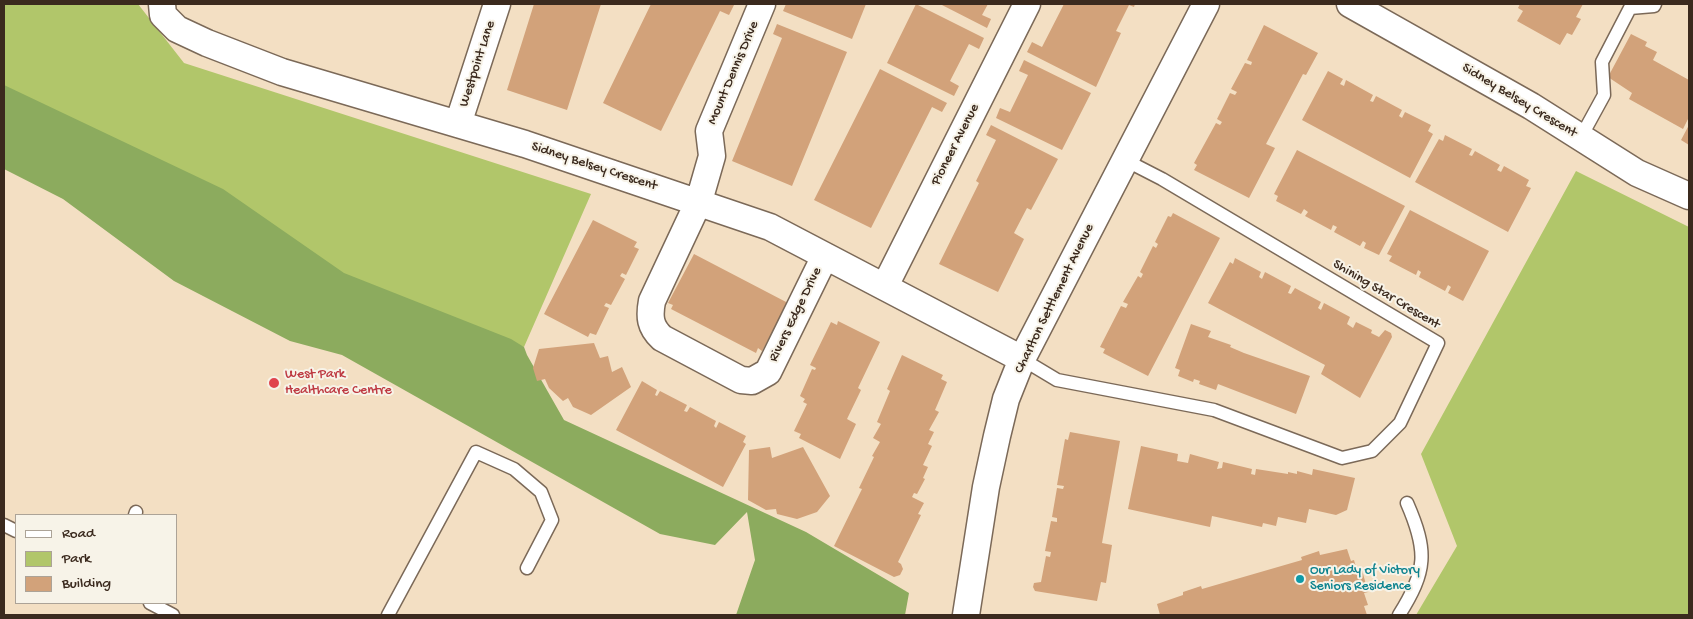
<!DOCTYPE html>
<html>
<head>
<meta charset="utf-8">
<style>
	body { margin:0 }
	#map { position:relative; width:1693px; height:619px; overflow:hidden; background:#f3dfc3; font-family:"Gochi Hand",sans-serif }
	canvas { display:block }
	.frame { position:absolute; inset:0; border:5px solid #3b2a1e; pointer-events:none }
	.legend { position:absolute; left:15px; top:514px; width:162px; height:90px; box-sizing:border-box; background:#f7f3e8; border:1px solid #aca397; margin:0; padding:6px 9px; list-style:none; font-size:15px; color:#3b2a1e }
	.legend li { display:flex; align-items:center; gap:10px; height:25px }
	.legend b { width:25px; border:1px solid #aca397 }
</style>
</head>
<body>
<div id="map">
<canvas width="1693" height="619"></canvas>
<div class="frame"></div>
<ul class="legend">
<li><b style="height:6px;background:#fff"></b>Road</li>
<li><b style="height:14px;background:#b1c66a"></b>Park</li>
<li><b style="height:14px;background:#d2a27a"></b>Building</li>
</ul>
</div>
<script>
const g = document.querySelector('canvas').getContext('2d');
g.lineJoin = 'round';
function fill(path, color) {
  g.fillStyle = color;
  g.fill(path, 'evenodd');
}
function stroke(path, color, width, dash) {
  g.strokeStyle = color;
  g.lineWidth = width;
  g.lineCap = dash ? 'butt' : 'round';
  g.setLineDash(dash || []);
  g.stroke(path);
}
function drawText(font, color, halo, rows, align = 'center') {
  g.font = font + ' "Gochi Hand",sans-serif';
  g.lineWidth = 4;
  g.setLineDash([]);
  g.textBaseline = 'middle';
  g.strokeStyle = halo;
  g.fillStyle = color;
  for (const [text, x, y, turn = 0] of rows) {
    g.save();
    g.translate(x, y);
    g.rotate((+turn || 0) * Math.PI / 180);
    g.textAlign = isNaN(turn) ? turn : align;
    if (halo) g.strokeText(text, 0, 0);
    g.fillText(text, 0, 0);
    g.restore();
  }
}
fill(new Path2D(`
	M4,4h134l46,59 407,131 -67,153 -250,-76 -270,-111z
	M1576,171l113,56v388h-273l41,-69 -36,-92z`), '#b1c66a');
fill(new Path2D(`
	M4,85l219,104 121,84 167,66 13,8 3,8 37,65 242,112 103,61 -4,22h-169l19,-55 -8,-48 -32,33 -55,-11 -318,-179 -52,-14 -116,-60 -111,-82 -59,-30z`), '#8cab5e');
fill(new Path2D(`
	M534,4h67l-34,106 -60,-20z
	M651,4l83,1 -5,10 -9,-4 -59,120 -58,-28z
	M786,4l10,1 70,-1 -14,35 -69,-28z
	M916,4l68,34 -5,11 -10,-5 -19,37 9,5 -5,10 -67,-33z
	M940,4h48l-6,11 9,4 -4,9z
	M1064,4h71l-1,3 -5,-2 -13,26 5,2 -25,54 -69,-35 5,-10 10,5z
	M1520,4h63l-7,13 5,2 -9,16 -5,-2 -7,12 -43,-24 6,-10 -5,-3z
	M777,24l70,28 -55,134 -60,-25 50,-123 -9,-4z
	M1264,25l54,28 -12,22 -3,-1 -37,70 9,4 -26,50 -55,-28 3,-5 -3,-2 22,-40 4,2 2,-3 -5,-3 13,-26 5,2 2,-3 -6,-3 14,-26 6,2 1,-3 -5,-2z
	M1631,34l16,8 -2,4 12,6 -4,8 36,20v37l-6,12 -54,-30 3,-6 -24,-16z
	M1024,60l67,33 -29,57 -66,-32 4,-10 10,4 18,-37 -9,-4z
	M880,69l67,34 -5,9 -10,-5 -61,121 -57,-28z
	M1328,71l15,8 -3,5 4,2 2,-6 27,15 -3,6 3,1 3,-6 26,14 -3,6 3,2 3,-6 26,13 -3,6 5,3 -23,44 -108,-58z
	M991,125l67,34 -27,51 -4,-2 -13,25 10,6 -26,53 -59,-28 40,-81 -3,-2 20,-41 -10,-5z
	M1689,125v20l-8,-5z
	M1445,135l27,14 -3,6 3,1 3,-5 25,14 -3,5 4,2 3,-6 25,14 -3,6 5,2 -23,44 -93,-50 24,-43 4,2z
	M1297,150l108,56 -26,49 -15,-7 2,-5 -3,-2 -3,5 -26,-14 3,-5 -4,-2 -2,5 -26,-14 3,-4 -4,-3 -3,5 -25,-13 2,-5 -4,-2z
	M1410,210l79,41 -26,50 -15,-8 3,-6 -3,-2 -3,6 -26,-14 2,-5 -3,-2 -2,5 -27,-14 3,-5 -5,-2z
	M1173,213l47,25 -72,138 -45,-23 2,-4 -5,-2 21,-41 5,2 2,-4 -5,-2 15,-26 3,2 2,-4 -3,-2 13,-26 3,2 2,-4 -3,-2 13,-26 3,1z
	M593,220l44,22 -3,5 5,2 -13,26 -4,-2 -2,3 5,3 -14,26 -5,-2 -2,3 5,2 -13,27 -6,-2 -2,4 -44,-23z
	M694,254l94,49 -26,48 -4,-3 -2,5 -85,-44 2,-4 -5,-2z
	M1235,258l26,14 -2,5 3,2 3,-7 26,14 -3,7 3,1 4,-6 26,14 -3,6 3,2 3,-7 26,14 -3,7 6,4 3,-6 16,8 -1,3 8,4 6,-7 6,3 1,4 -32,61 -39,-24 4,-9 -117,-62 22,-41 3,2z
	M838,321l42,21 -22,46 3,2 -14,29 9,5 -16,35 -41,-21 2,-4 -7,-3 13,-27 -4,-2 2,-3 -5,-3 12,-27 3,1 1,-2 -6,-3 21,-43 6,3z
	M1191,324l20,7 -3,6 23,8 -1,2 14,6 66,23 -14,38 -78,-30 -2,6 -17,-6 1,-3 -6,-2 -1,3 -15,-6 2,-6 -5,-2z
	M594,343l6,15 8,-2 4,16 10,-5 9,20 -40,28 -18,-8 -5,-9 -5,3 -14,-13 -4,-9 -8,2 -4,-13 6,-19z
	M902,355l41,20 -2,4 6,3 -12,28 4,2 -10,18 5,2 -6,12 4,2 -9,19 5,2 -5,11 2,1 -8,15 -3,-1 -2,4 12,6 -6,11 3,1 -23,47 3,2 2,5 -3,6 -6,2 -60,-31 28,-57 -3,-1 15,-31 -2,-1 8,-14 -7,-4 8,-14 -4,-2 13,-31 -3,-2z
	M642,381l15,9 -2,5 2,1 3,-5 27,14 -3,6 3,1 3,-5 26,14 -2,5 2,2 3,-6 27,14 -3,6 3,2 -23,43 -107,-57z
	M1070,432l50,9 -18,102 10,2 -6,38 -5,-1 -4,19 -62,-10 -2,-4 1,-4 7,-1 5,-26 4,1 1,-5 -6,-1 6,-30 6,1v-4l-5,-1 5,-29 6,1 1,-3 -7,-1 8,-46 3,1z
	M1141,446l37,8 -1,7 11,2 2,-9 29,8 -2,7 5,-1 1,-6 29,7 -1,5 4,1 1,-6 32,5v-2l9,2v-3l15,4 1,-6 42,9 -8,32 -11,5 -27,-6 -3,14 -28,-6 -2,9 -13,-3 -1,4 -50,-11 -2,11 -82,-18z
	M770,447l2,11 31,-11 27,49 -13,16 -20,7 -20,-5 -1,-5 -10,1 -18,-10 1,-50z
	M1347,549l4,12 3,-1 3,11 5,-1 6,22 -4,1 4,12 -4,1 3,9h-207l-3,-11 26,-9v-3l18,-6 1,3 100,-29 -1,-3 18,-6 1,4z`), '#d2a27a');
const service = new Path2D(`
	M1581,137l23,-42 -2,-33 28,-54 24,-2 1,-2
	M1022,359l35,21 157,30 128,48 30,-7 28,-28 38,-80 -276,-164 -37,-19
	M135,515l1,-3
	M4,525l12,6
	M150,603l23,12
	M388,615l88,-163 38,17 27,23 11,28 -25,48
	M1399,615c28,-44 29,-64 8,-112`);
const minor = new Path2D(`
	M162,4l1,11 14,14 30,14 75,29 243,72 245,83 252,132
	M762,4l-53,127 3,25 -13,45 -47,100c-3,16 -2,26 10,37l79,42 11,1 16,-9 57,-116
	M1350,4l181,102 106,67 52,23
	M458,124l39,-120
	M885,286l142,-282
	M966,615l20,-128 11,-51 9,-37 16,-40 184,-355`);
stroke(service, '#7b6958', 15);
stroke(minor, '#7b6958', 29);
stroke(service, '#fff', 12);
stroke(minor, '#fff', 26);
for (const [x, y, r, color] of [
	[274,383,6,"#e0444e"],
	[1300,579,5,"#0f9aa8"]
]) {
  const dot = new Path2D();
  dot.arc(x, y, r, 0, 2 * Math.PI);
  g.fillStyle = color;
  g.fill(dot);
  stroke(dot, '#f7f3e8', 2);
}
drawText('14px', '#3b2a1e', '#f7f3e8', [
	["Westpoint Lane",478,64,-72],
	["Mount Dennis Drive",734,73,-67],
	["Sidney Belsey Crescent",1519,101,31],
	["Pioneer Avenue",956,145,-63],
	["Sidney Belsey Crescent",594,167,18],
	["Shining Star Crescent",1386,295,31],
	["Charlton Settlement Avenue",1055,299,-64],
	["Rivers Edge Drive",796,315,-64]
]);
drawText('14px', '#be3a42', '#f7f3e8', [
	["West Park",285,375],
	["Healthcare Centre",285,391]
], 'left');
drawText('14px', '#0d838f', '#f7f3e8', [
	["Our Lady of Victory",1310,571],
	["Seniors Residence",1310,587]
], 'left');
</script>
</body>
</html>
